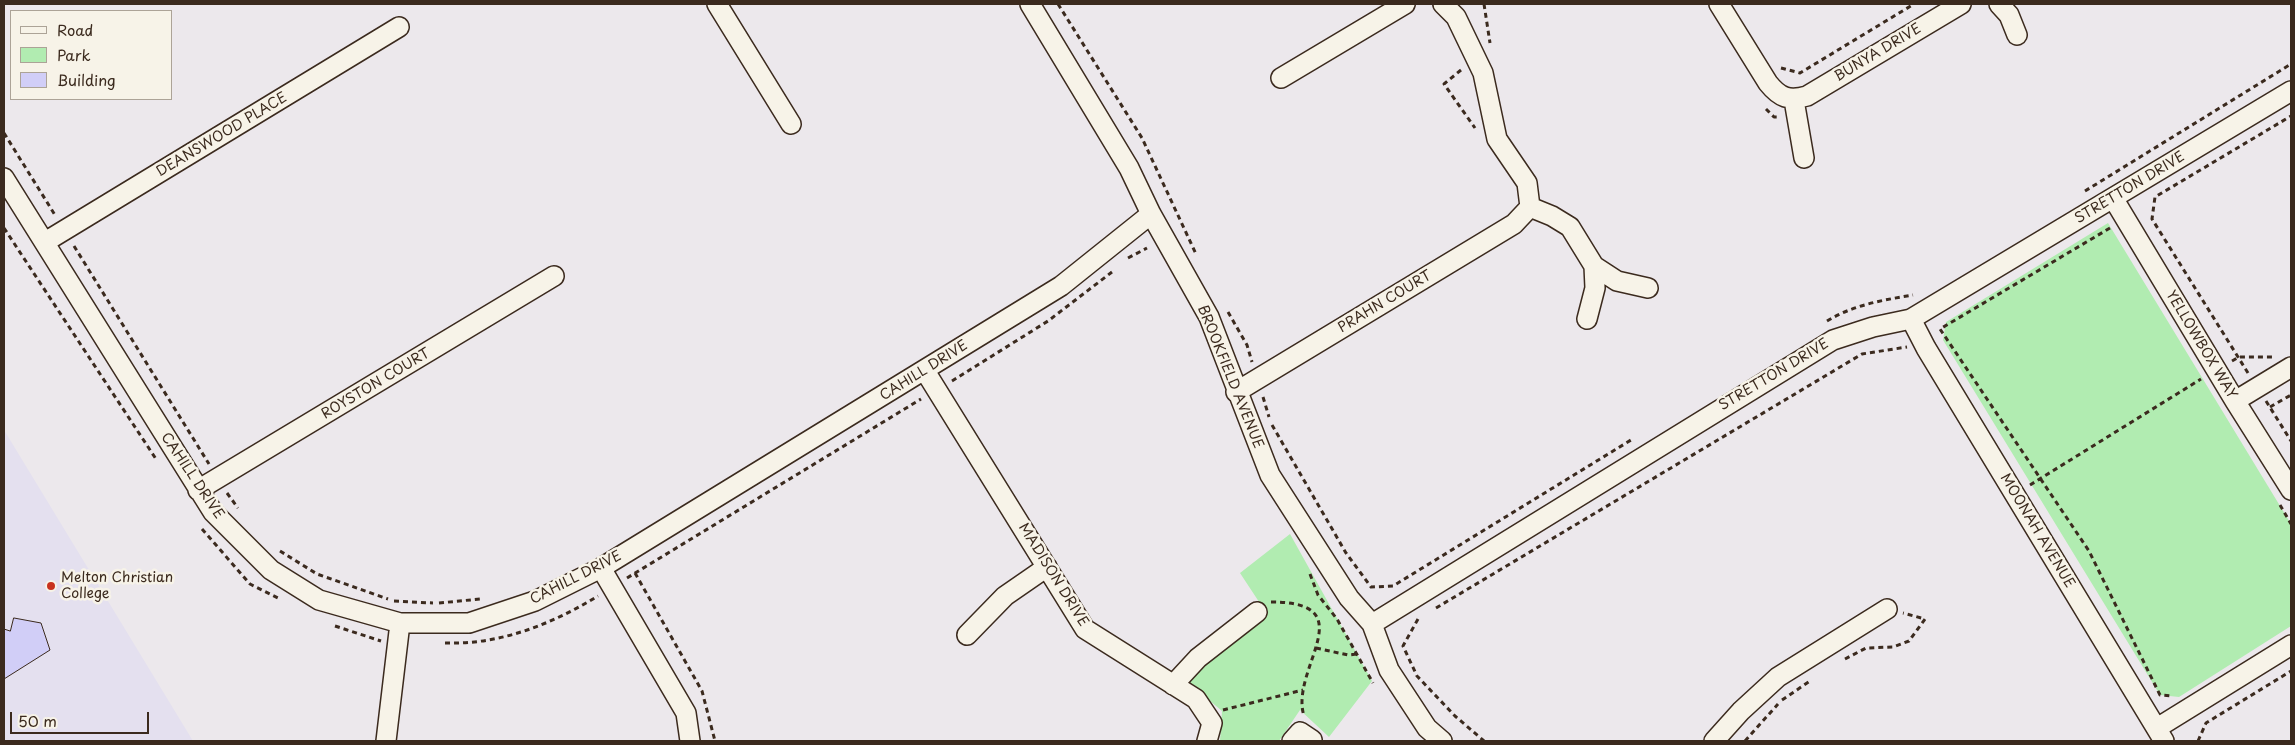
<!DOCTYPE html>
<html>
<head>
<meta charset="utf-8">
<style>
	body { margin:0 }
	#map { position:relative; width:2295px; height:745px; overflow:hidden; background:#ece8ec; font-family:"Playpen Sans",sans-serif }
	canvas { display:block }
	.frame { position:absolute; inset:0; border:5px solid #3b2a1e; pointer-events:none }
	.legend { position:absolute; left:10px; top:10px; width:162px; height:90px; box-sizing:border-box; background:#f7f3e8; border:1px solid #aca397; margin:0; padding:6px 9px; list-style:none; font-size:15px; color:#3b2a1e }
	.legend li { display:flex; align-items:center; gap:10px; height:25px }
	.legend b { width:25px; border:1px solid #aca397 }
	.scale { position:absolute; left:10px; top:712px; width:139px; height:22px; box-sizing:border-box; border:2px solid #3b2a1e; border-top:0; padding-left:6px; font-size:15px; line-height:18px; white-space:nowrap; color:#3b2a1e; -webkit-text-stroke:4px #f7f3e8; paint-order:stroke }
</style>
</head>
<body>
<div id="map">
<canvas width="2295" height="745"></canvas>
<div class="frame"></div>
<ul class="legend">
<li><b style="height:6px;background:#f7f3e8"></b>Road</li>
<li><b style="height:14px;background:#b1ecb1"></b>Park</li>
<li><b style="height:14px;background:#d1cef7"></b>Building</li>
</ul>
<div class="scale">50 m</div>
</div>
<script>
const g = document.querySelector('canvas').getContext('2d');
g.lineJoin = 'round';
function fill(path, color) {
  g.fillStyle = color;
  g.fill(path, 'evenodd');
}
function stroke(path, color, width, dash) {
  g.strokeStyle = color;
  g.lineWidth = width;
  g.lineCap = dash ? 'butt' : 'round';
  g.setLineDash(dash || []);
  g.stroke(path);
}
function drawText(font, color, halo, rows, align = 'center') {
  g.font = font + ' "Playpen Sans",sans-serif';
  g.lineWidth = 5;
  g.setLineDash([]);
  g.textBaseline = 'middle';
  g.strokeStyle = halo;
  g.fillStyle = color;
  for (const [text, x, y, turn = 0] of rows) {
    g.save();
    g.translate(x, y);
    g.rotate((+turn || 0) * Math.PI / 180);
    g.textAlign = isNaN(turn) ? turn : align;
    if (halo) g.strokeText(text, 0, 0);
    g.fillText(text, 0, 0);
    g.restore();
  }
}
fill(new Path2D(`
	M4,430l189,311h-189z`), '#e4e0ef');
fill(new Path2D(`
	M2108,223l183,301v102l-112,71 -19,-2 -217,-355 3,-18z
	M1290,534l82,147 -43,56 -29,-27 -21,31h-59l2,-30 -37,-31 82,-66 -27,-41z`), '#b1ecb1');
const building = new Path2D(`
	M14,618l27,5 9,27 -46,29v-50l6,2z`);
fill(building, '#d1cef7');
stroke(building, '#3b2a1e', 1);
const minor = new Path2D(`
	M717,4l74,120
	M1030,4l99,164 22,46 58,103 61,158 79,123 23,26 17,46 38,58 15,13
	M1719,4l49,79c12,15 21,18 39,13l154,-92
	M1999,4l10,11 8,20
	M1281,78l124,-74
	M1794,100l10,58
	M4,178l209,334 58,58 48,30 81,23h69l66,-22 66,-33 460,-282 90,-72
	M2113,198l122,203 56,89
	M1530,207l22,9 18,11 24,39 1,22 -8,31
	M45,242l354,-215
	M1594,266l23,15 31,7
	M1911,319l15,29 238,393
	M925,371l160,258 111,70 16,24 -5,18
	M1236,392l278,-168 16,-17 -3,-24 -30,-44 -14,-66 -27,-56 -13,-13
	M2235,401l56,-34
	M198,490l356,-214
	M601,568l85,145 4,28
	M1372,624l461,-284 40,-13 38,-8 380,-228
	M967,635l38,-39 42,-29
	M1173,685l25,-27 59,-46
	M2157,728l134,-83
	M386,741l14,-118
	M1292,741l8,-9 12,8
	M1714,741l27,-30 37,-34 109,-68`);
stroke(minor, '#3b2a1e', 22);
stroke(new Path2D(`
	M1058,4l84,134 54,116
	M1484,4l6,39
	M1781,68l19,5 114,-69
	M1461,70l-17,14 31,44
	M1766,109l8,8h5
	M4,133l51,82
	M2085,191l206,-127
	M4,228l152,231
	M2110,228l-170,101 149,222 71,144 13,1
	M74,246l135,218
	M1128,258l19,-10
	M1228,312l19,33 5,17
	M1827,321c26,-16 56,-21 86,-26
	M2232,361l7,-4h34
	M2248,373l-96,-154 3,-22 136,-81
	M952,381l96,-60 64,-49
	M1263,397l6,20
	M2266,401l25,40
	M2270,407l21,-12
	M1272,425l74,128 25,34 22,-1 238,-146
	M2030,485l171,-106
	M227,493l11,15
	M2280,505l11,19
	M202,529l48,55 28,14
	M280,551l37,23 71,25
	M635,573l67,118 13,50
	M1310,574l8,21 19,24 36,64
	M627,578l294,-179
	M394,601l39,2
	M1271,602c95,0 18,67 33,114
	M439,603l41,-4
	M1436,608l426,-254 45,-7
	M1418,619l-15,27 14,30 38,40 29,25
	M335,626l46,15
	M445,643c55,2 107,-19 153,-47
	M1316,648l32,7 9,-1
	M1845,659l21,-11 27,-1 16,-6 16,-22 -22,-6
	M1782,700l28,-19
	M1223,710l80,-20
	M1745,741l33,-37
	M2198,741l8,-18 85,-52`), '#3b2a1e', 3, [5, 4]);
stroke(minor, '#f7f3e8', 19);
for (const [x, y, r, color] of [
	[51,586,5,"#c8321e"]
]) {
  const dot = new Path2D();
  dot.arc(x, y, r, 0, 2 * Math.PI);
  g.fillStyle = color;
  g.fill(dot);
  stroke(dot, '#f7f3e8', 2);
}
drawText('14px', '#3b2a1e', '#f7f3e8', [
	["BUNYA DRIVE",1878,53,-31],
	["DEANSWOOD PLACE",222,135,-31],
	["STRETTON DRIVE",2130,188,-31],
	["PRAHN COURT",1385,302,-31],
	["YELLOWBOX WAY",2201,345,59],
	["CAHILL DRIVE",924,371,-32],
	["STRETTON DRIVE",1774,375,-31],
	["BROOKFIELD AVENUE",1230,377,68],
	["ROYSTON COURT",376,384,-31],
	["CAHILL DRIVE",192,476,56],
	["MOONAH AVENUE",2037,531,59],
	["MADISON DRIVE",1053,575,58],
	["CAHILL DRIVE",576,578,-27]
]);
drawText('14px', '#3b2a1e', '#f7f3e8', [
	["Melton Christian",61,578],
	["College",61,594]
], 'left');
</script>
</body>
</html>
